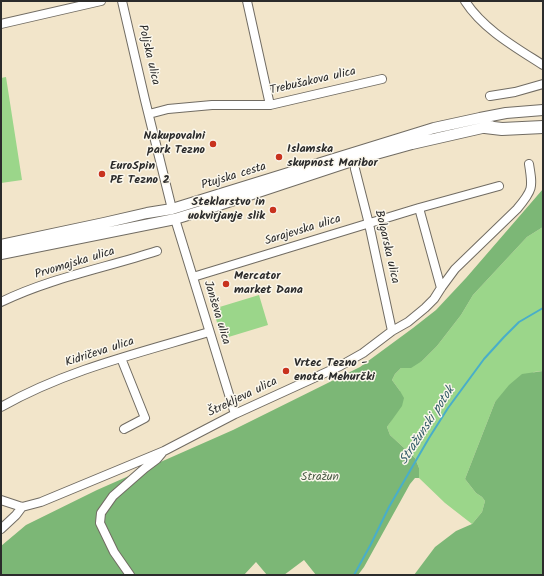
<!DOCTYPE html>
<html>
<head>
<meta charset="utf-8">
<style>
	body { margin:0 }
	#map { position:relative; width:544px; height:576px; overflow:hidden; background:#f2e5ca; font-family:Kalam,sans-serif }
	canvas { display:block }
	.frame { position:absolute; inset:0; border:2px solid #2b2b2b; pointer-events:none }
</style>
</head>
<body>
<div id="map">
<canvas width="544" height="576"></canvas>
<div class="frame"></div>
</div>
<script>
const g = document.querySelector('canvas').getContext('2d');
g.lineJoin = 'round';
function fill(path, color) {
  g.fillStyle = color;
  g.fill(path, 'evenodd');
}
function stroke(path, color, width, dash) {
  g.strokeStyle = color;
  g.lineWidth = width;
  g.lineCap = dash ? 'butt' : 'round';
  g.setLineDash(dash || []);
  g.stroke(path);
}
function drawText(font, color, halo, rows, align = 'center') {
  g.font = font + ' Kalam,sans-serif';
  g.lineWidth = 3;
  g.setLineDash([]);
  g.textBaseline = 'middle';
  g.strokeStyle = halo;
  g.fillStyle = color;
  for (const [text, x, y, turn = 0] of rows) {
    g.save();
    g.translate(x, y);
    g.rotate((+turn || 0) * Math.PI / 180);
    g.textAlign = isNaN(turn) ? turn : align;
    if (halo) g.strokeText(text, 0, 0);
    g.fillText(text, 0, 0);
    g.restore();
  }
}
fill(new Path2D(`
	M6,77l16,103 -21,3v-105z
	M543,227v144l-9,1 -39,30 -30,77 11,14 6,4 3,4 -3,11 -10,12 -27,-21 -26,-25v-10l-4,-10 -25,-23 -3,-8 4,-6 9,-30 -8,-11 3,-6 6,-6 21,-7 15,-15 24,-31 12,-20 54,-58z
	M259,295l9,30 -46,14 -9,-30z`), '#9bd68a');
fill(new Path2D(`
	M543,189v38l-16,10 -54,58 -12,20 -24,31 -15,15 -11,7h-10l-6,6 -3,6 8,11 4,7 -2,8 -15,21 3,8 25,23 4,10v10h-4l-5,6 -46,83 -6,8h-42l-12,-15 -20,15h-17l-11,-13 -12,13h-243v-29l25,-21 71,-35 136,-60 127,-63 53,-39 23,-18 30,-32z
	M543,371v204h-129l21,-28 21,-16 16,-7 10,-12 3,-11 -3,-4 -6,-4 -11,-14 30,-77 14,-17 13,-11z`), '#7cb776');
stroke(new Path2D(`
	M354,575l17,-31 18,-37 40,-69 19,-30 36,-49 20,-22 15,-15 24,-14`), '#49aec9', 2);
const minor = new Path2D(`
	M122,1l23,99 27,109
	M247,1l23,104
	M465,1c18,28 50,46 78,64
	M1,24l100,-23
	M490,96l25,-4 28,-8
	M149,114l19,-5 44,-4h58l112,-26
	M355,169l14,55 23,107
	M419,208l22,80
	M175,219l60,195
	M193,277l226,-69 80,-22
	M1,302c49,-24 104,-34 156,-51
	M121,358l24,60 -21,11
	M1,407c65,-37 138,-54 208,-75
	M1,500l21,7 19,-5 123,-51 71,-37 105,-48 23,-13 29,-22 16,-9 17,-14 9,-9 7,-11 14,-19 62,-60c16,-19 16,-21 12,-45
	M1,529l15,-14 6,-8
	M130,575l-16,-23 -14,-29 1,-10 12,-17 32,-28 12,-9 5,-6`);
const major = new Path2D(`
	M1,245l103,-22 43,-10 25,-4 262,-81 46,-10 26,-5 37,-3
	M1,254l174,-35 26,-8 157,-52 54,-15 79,-18`);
const highway = new Path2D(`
	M485,127l17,2 41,-2`);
stroke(minor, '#716c63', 10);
stroke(major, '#716c63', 12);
stroke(highway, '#716c63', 14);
stroke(minor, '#fff', 8);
stroke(major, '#fff', 10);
stroke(highway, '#fff', 12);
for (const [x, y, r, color] of [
	[213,144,4,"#c8321e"],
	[279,157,4,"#c8321e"],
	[102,174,4,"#c8321e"],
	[273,210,4,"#c8321e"],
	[226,284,4,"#c8321e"],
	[286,371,4,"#c8321e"]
]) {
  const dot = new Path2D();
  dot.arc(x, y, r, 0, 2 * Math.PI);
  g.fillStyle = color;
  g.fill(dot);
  stroke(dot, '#fbf7ec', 1.5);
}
drawText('12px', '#2b2b2b', '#fbf7ec', [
	["Poljska ulica",148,55,77],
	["Trebušakova ulica",313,82,-13],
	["Ptujska cesta",234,177,-17],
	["Sarajevska ulica",303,231,-17],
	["Bolgarska ulica",386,247,77],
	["Prvomajska ulica",75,264,-17],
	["Janševa ulica",216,313,73],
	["Kidričeva ulica",100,353,-18],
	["Štrekljeva ulica",243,398,-26]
]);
drawText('bold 12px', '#2b2b2b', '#fbf7ec', [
	["Nakupovalni",205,137,"right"],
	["park Tezno",205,151,"right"],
	["Islamska",287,150],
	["skupnost Maribor",287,164],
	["EuroSpin",110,167],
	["PE Tezno 2",110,181],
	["Steklarstvo in",265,203,"right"],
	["uokvirjanje slik",265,217,"right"],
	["Mercator",234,277],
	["market Dana",234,291],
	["Vrtec Tezno -",294,364],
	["enota Mehurčki",294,378]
], 'left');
drawText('12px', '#4d5e48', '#fbf7ec', [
	["Stražun",320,478]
]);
drawText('italic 13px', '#375f6a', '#fbf7ec', [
	["Stražunski potok",428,426,-57]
]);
</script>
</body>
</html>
